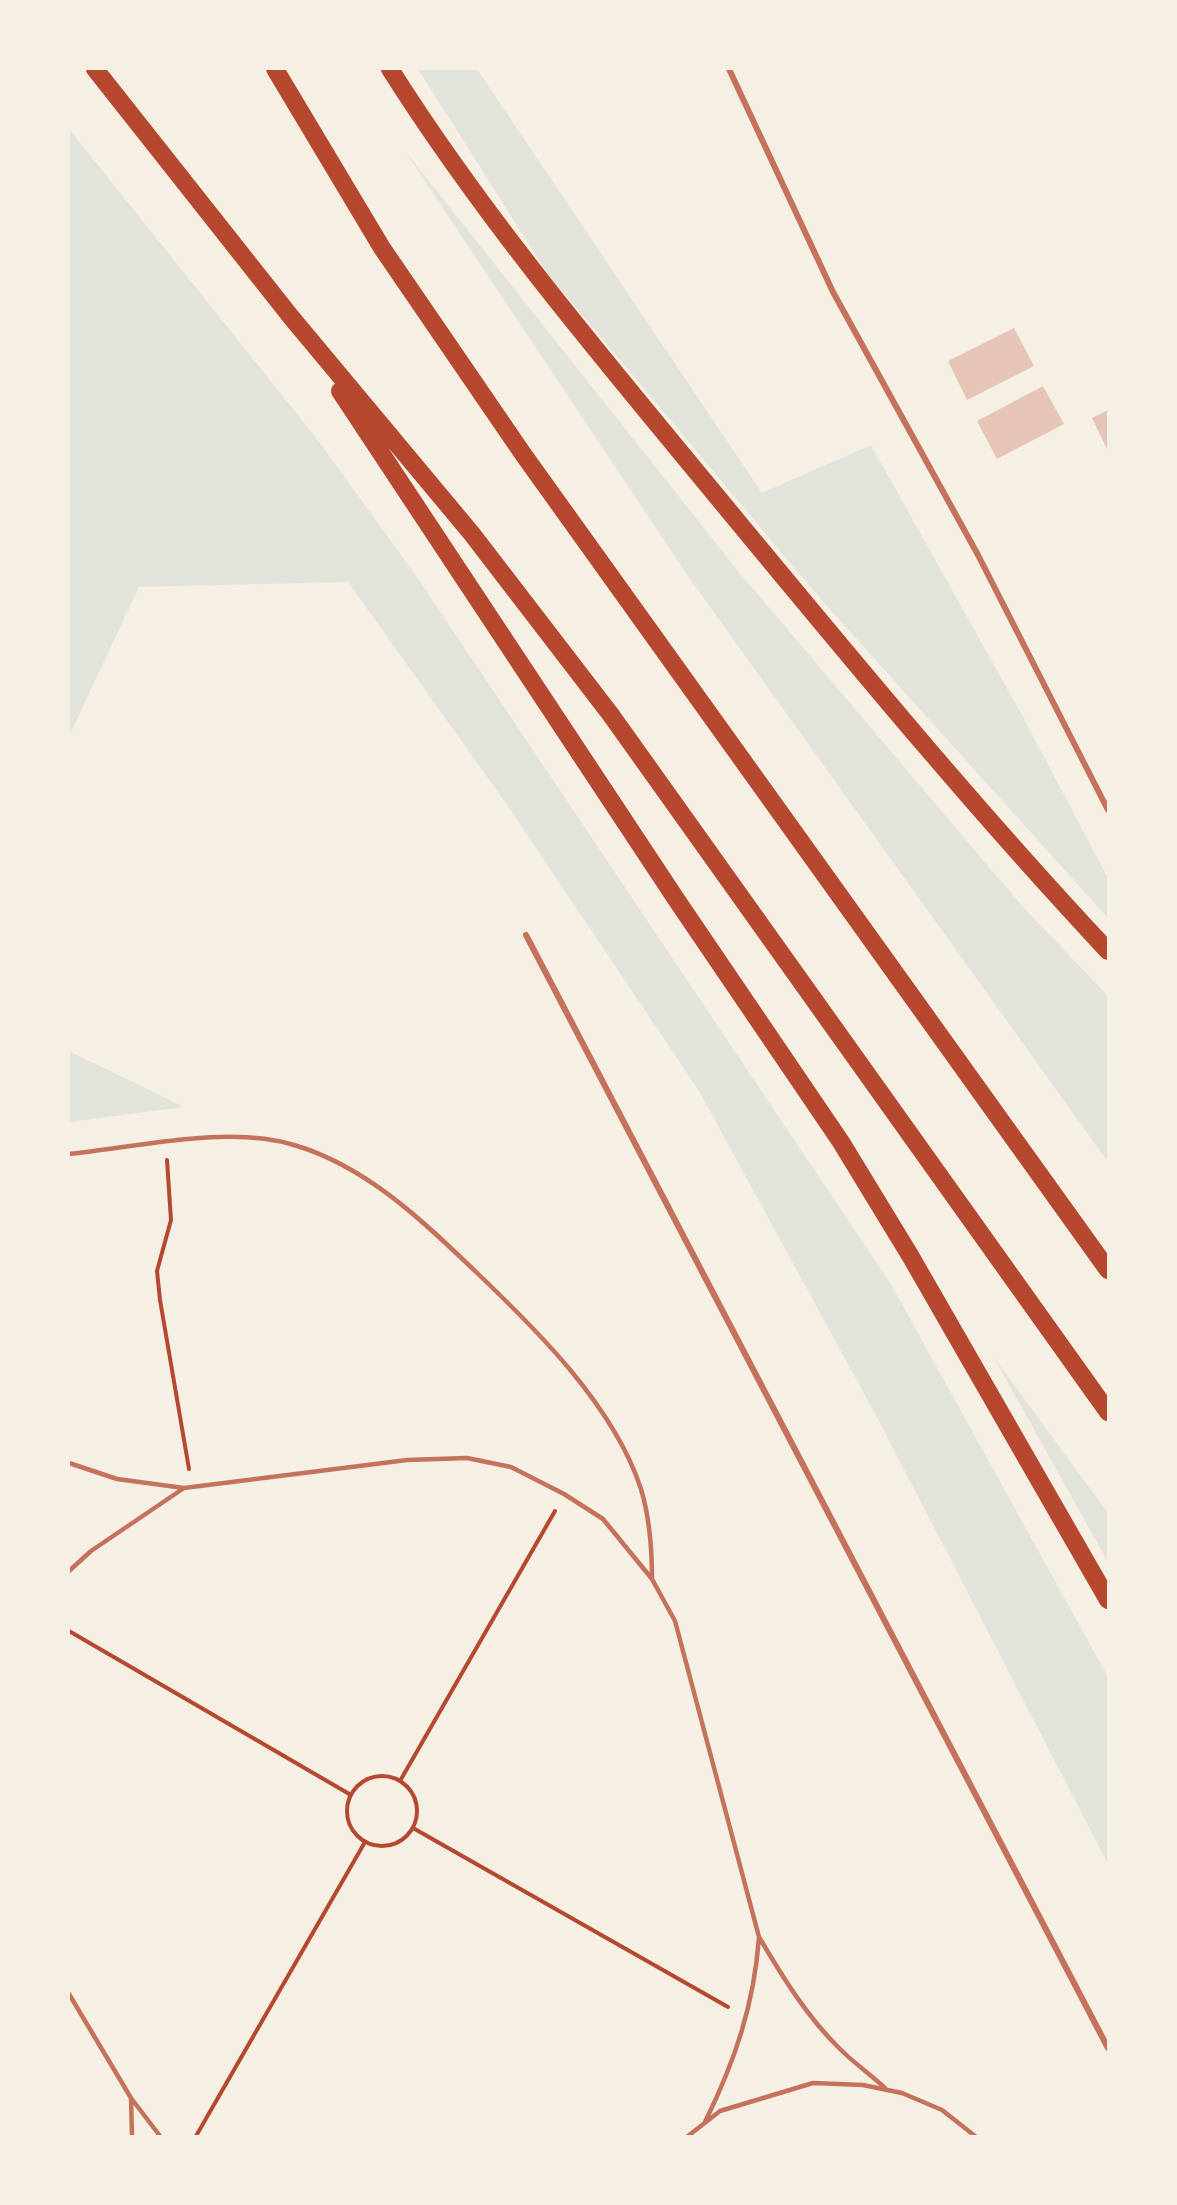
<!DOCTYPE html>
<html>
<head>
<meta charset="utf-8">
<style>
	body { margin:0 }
	#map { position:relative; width:1177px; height:2205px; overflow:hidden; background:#f6efe4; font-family:"Fira Sans Condensed",sans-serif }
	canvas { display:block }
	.frame { position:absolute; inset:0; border:70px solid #f6efe4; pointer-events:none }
</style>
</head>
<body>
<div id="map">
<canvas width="1177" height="2205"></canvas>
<div class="frame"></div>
</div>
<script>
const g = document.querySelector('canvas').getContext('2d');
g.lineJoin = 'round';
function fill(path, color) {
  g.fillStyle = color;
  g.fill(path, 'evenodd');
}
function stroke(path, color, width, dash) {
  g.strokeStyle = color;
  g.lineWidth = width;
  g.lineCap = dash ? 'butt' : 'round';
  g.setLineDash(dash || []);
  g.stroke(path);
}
fill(new Path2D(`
	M418,69h59l285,424 109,-48 152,272 85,161v40l-290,-322 -271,-323z
	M69,129l248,310 100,138 475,709 216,391v187l-229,-443 -180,-330 -189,-282 -162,-227 -209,5 -70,149z
	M405,151l333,420 284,335 86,90v166l-418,-583z
	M69,1051l115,56 -115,15z
	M993,1356l115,157v49z`), '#e2e4dc');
fill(new Path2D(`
	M1014,328l20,38 -67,34 -19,-39z
	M1043,386l21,38 -67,35 -20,-38z
	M1108,410v41l-16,-33z`), '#e6c5b7');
stroke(new Path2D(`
	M167,1160l4,60 -14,51 3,29 29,169
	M69,1631l282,164
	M347 1811a35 35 0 1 1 70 0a35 35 0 1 1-70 0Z
	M400,1781l155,-270
	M413,1828l315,179
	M196,2136l169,-294`), '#b5482f', 4);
stroke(new Path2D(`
	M69,1154c69,-7 159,-29 225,-9 72,21 129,76 181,126 62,59 139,135 166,218 9,30 11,60 11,90
	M69,1463l48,16 67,9 223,-28 60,-2 44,9 53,27 39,25 49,60 23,42 84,316c-5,68 -24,124 -54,185
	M69,1571l22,-20 93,-63
	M759,1937c23,39 48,80 81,112 14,14 31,26 45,39
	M69,1994l62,104 29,38
	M131,2098l1,38
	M688,2136l32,-25 93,-28 50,2 39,8 40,17 33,26`), '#c5725c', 4.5);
stroke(new Path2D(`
	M729,69l104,223 145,263 130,255
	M526,935l582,1113`), '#c5725c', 6);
stroke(new Path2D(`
	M95,69l196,248 181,217 139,181 497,697
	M275,69l107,179 141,206 585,816
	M390,69c98,155 217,294 334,436 125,151 250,303 384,446
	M340,391l338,511 163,240 70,115 197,343`), '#b5482f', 18);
</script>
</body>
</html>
